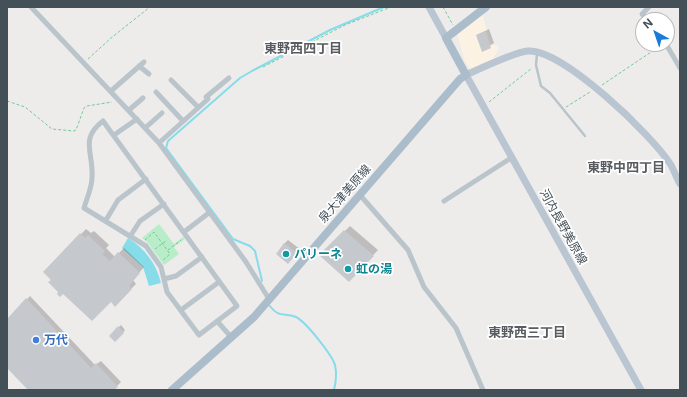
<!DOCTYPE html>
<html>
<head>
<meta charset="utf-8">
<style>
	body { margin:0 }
	#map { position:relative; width:687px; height:397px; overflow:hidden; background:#eeebeb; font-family:Inter,sans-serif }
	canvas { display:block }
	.frame { position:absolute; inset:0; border:8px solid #445058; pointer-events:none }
	.north { position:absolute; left:635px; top:12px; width:40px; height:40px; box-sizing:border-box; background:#fff; border:1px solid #b4b9bc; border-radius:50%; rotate:320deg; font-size:11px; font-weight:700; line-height:16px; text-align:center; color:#445058 }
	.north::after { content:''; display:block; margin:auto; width:14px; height:18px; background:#1b7bd8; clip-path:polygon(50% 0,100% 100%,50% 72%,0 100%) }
</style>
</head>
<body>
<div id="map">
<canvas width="687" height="397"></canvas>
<div class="frame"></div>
<div class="north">N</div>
</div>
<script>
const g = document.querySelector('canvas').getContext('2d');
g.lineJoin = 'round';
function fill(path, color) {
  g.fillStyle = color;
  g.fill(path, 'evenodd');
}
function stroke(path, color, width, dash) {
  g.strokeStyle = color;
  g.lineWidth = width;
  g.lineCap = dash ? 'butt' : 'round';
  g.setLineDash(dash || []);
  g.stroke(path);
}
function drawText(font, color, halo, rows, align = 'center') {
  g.font = font + ' Inter,"Noto Sans JP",sans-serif';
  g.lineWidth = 3.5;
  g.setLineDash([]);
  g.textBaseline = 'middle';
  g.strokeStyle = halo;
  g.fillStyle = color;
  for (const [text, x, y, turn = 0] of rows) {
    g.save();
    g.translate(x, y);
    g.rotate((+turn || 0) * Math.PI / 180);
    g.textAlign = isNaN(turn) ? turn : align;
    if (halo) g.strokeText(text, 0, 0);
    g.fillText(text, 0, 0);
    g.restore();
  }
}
fill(new Path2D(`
	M482,13l8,30 2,2h6v5l-4,7 1,3 -24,10 -6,-9 -8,-27z`), '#fbf2e3');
fill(new Path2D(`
	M159,224l15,20 9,-7 2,2 -11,8 5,7 -15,11 -16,-22 -6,-5z`), '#b9edc9');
fill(new Path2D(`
	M128,238c17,11 28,25 33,45l-12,3 -6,-19 -21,-19z`), '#86dce9');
fill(new Path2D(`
	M489,29l5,14 -11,7 -6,-15z
	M350,226l28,24 -24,25 -33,-20z
	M86,229l5,4 3,-2 15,14 -3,3 9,9 9,-9 20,19 -11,13 3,4 -16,16 -9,1 -51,-9 -15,-20z
	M288,240l12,9 -8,10 -8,-15z
	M30,296l65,69 6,-4 20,21 -8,8h-84l-22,-23v-47z
	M121,325l4,5 -10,11 -5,-5z`), '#0003');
stroke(new Path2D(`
	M262,281l-7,-30 -5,-5 -17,-7 -67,-91 2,-7 72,-63 12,-7 78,-41 54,-23
	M269,305c11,14 14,7 27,12 10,5 36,38 39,48 2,9 1,17 -1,25`), '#86dce9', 2);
fill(new Path2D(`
	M485,31l6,17 -9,4 -6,-17z
	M344,230l30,26 -25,26 -30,-27z
	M80,233l5,5 3,-3 17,16 -3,3 8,7 8,-9 22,21 -11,13 3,3 -17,18 -4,-5 -19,19 -29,-27 -3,3 -3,-3 1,-2 -10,-10 3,-2 -8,-8z
	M284,243l13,10 -9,11 -12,-10z
	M26,298l65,70 5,-5 22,24 -4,3h-86l-21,-22v-49z
	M118,326l6,7 -9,9 -6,-6z`), '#c5c9ce');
stroke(new Path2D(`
	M443,7l10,18
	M88,59l23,-21 39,-31
	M263,67l82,-42 46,-18
	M602,85l58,-39
	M7,101l18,6 27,22 22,2 2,-1 8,-22 3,-2 25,-4
	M489,102l43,-34
	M566,107l24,-15
	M145,240l9,-8 16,22 -8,7
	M155,249l11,-8
	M168,250l13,-10`), '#72ca98', 1, [3, 2]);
stroke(new Path2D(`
	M537,54l-1,11 5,21 9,7 35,43`), '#b9c4cb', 2.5);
stroke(new Path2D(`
	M31,7l128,136 87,119 23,37
	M647,20l-5,-6 7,-7
	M666,44l14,24
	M139,66l10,8
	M171,80l27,27
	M111,91l33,-29
	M156,92l27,29
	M129,110l14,-12
	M103,121l134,185 -38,29 -32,-43 -6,-25 -15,-21 -62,-38c3,-10 8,-21 8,-30 2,-25 -13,-39 11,-57z
	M145,128l17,-15
	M114,135l23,-16
	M159,143l49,-44 -2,-2 23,-19
	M360,195l48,55 16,37 32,41 27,62
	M444,201l67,-43
	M106,220l12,-20 28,-21
	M184,232l26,-20
	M131,235l9,-14 24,-17
	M164,279l12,-3 26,-19
	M181,310l38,-28
	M217,321l15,17`), '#b9c4cb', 5);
stroke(new Path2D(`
	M429,7l17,31
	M641,390l-175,-315c13,-6 49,-23 62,-24 34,-3 125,85 143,114 3,6 6,13 9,19`), '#b9c5d0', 7);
stroke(new Path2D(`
	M172,390l82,-73 206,-238 6,-4 -20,-37 40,-31`), '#abbdcb', 8);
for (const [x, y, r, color] of [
	[286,254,4,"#0f9aa8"],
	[348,269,4,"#0f9aa8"],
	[36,340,4,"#3f7fe0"]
]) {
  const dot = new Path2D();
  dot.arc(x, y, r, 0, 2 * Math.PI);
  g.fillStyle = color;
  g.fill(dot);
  stroke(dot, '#fff', 1.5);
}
drawText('12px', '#445058', '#fff', [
	["泉大津美原線",345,194,-49],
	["河内長野美原線",563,227,61]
]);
drawText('bold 12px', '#0d838f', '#fff', [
	["パリーネ",294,254],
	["虹の湯",356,269]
], 'left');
drawText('bold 12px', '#366cbe', '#fff', [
	["万代",44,340]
], 'left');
drawText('bold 13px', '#585c60', '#fff', [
	["東野西四丁目",303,49],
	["東野中四丁目",626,168],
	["東野西三丁目",527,333]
]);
</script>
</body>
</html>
